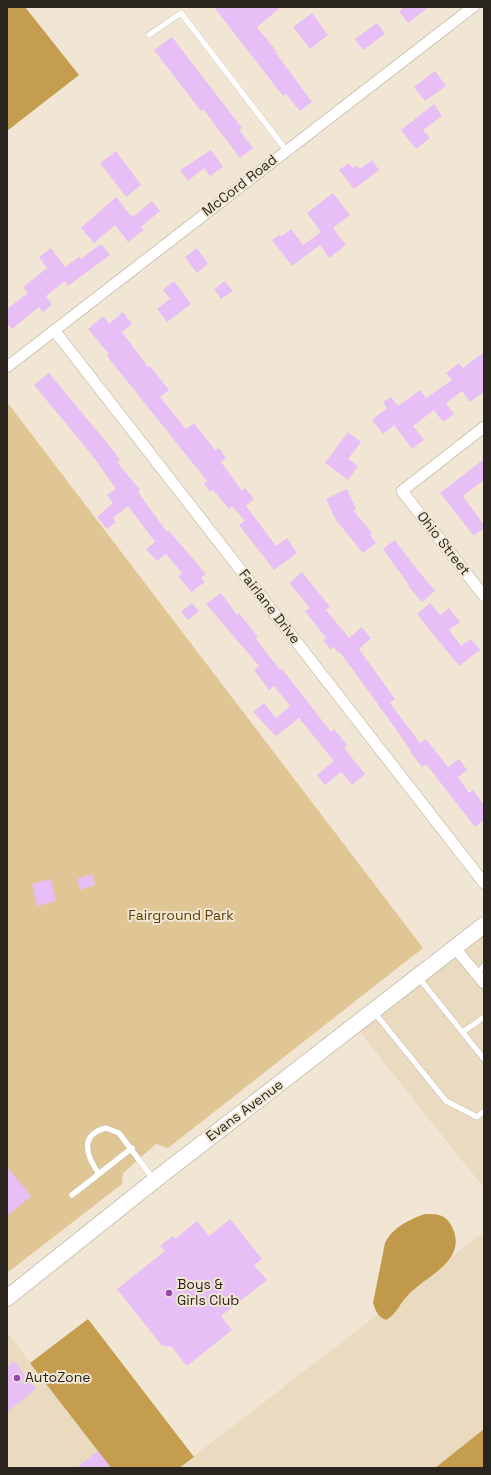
<!DOCTYPE html>
<html>
<head>
<meta charset="utf-8">
<style>
	body { margin:0 }
	#map { position:relative; width:491px; height:1475px; overflow:hidden; background:#f1e6d3; font-family:"Space Grotesk",sans-serif }
	canvas { display:block }
	.frame { position:absolute; inset:0; border:8px solid #29251e; pointer-events:none }
</style>
</head>
<body>
<div id="map">
<canvas width="491" height="1475"></canvas>
<div class="frame"></div>
</div>
<script>
const g = document.querySelector('canvas').getContext('2d');
g.lineJoin = 'round';
function fill(path, color) {
  g.fillStyle = color;
  g.fill(path, 'evenodd');
}
function stroke(path, color, width, dash) {
  g.strokeStyle = color;
  g.lineWidth = width;
  g.lineCap = dash ? 'butt' : 'round';
  g.setLineDash(dash || []);
  g.stroke(path);
}
function drawText(font, color, halo, rows, align = 'center') {
  g.font = font + ' "Space Grotesk",sans-serif';
  g.lineWidth = 4;
  g.setLineDash([]);
  g.textBaseline = 'middle';
  g.strokeStyle = halo;
  g.fillStyle = color;
  for (const [text, x, y, turn = 0] of rows) {
    g.save();
    g.translate(x, y);
    g.rotate((+turn || 0) * Math.PI / 180);
    g.textAlign = isNaN(turn) ? turn : align;
    if (halo) g.strokeText(text, 0, 0);
    g.fillText(text, 0, 0);
    g.restore();
  }
}
fill(new Path2D(`
	M484,934v254l-125,-157z
	M484,1232v197l-49,39h-256z
	M7,1332l42,55 62,81h-104z`), '#e9dac0');
fill(new Path2D(`
	M7,402l416,546 -255,200 -12,-4 -33,29 -1,11 -115,89z`), '#e0c595');
fill(new Path2D(`
	M7,7h18l54,68 -72,56z
	M88,1319l106,138 -15,11h-68l-81,-105z
	M484,1429v39h-49z`), '#c49d4f');
fill(new Path2D(`
	M425,1214c12,0 20,0 26,11 19,35 -24,50 -43,70 -9,9 -11,19 -22,25 -9,-4 -10,-9 -13,-17l12,-60c7,-15 25,-24 40,-29z`), '#c0994a');
fill(new Path2D(`
	M214,7h67l-24,20 20,25 -1,1 36,49 -12,9 -14,-17 -3,2z
	M405,7h24l-21,16 -9,-12z
	M312,13l16,22 -18,14 -17,-22z
	M377,23l8,11 -22,16 -8,-11z
	M172,37l70,91 -3,2 14,18 -13,10 -37,-49 -2,2 -47,-61z
	M435,71l11,15 -21,15 -11,-14z
	M434,104l8,12 -19,14 7,8 -14,11 -15,-19z
	M211,150l12,17 -13,9 -6,-8 -16,13 -8,-11z
	M116,151l25,34 -15,12 -26,-34z
	M372,160l7,10 -25,19 -15,-19 10,-7 4,5 4,-3 3,4z
	M333,193l17,22 -17,13 13,17 -17,13 -9,-13 -28,21 -20,-26 8,-6 1,3 10,-8 12,16 18,-13 -14,-19z
	M116,197l15,19 2,-1 1,1 18,-15 8,10 -19,16 3,3 -16,12 -13,-17 -21,18 -13,-15z
	M101,244l9,11 -42,31 -3,-5 -19,15 6,9 -9,7 -4,-5 -27,22 -5,-6v-14l21,-16 -5,-6 24,-19 -8,-11 12,-9 14,19 14,-10 2,2z
	M197,248l11,16 -11,9 -12,-16z
	M174,281l17,23 -24,18 -10,-13 13,-10 -7,-9z
	M225,281l8,10 -12,8 -7,-10z
	M123,312l9,12 -10,8 26,35 2,-1 19,24 -9,7 26,32 8,-6 21,27 4,-2 7,10 -5,4 21,29 3,-3 9,11 -8,7 30,40 11,-8 10,15 -23,17 -35,-45 6,-4 -13,-15 -3,3 -16,-19 -3,2 -6,-9 3,-2 -100,-125 2,-2 -21,-25 15,-13 6,8z
	M484,352v40l-14,10 -8,-11 -16,12 8,11 -11,8 -9,-12 -21,16 11,14 -12,9 -18,-24 -11,9 -11,-14 15,-12 -4,-6 8,-5 7,9 22,-16 6,8 26,-18 -6,-7 13,-10 4,5z
	M49,373l63,76 8,11 -3,2 23,28 -2,2 29,40 2,-1 37,43 -5,4 4,4 -14,10 -13,-16 4,-3 -16,-19 -9,7 -11,-12 9,-7 -27,-36 -15,12 3,4 -9,7 -10,-12 16,-14 -6,-8 9,-6 -24,-34 -58,-70z
	M348,432l13,10 -13,17 10,7 -10,14 -23,-17z
	M484,459v21l-21,16 21,29v3l-10,8 -34,-43z
	M347,489l9,20 -3,1 19,23 -2,2 6,8 -13,10 -27,-33 -10,-21z
	M395,540l17,23 23,28 -13,11 -14,-16 1,-1 -26,-36z
	M302,572l28,35 -4,3 23,28 13,-11 9,11 -12,11 36,50 -5,4 30,40 6,-4 22,28 11,-8 8,11 -9,7 11,16 4,-3 11,15v15l-9,7 -49,-63 -4,3 -12,-15 1,-1 -21,-30 -50,-69 -2,1 -4,-6 -3,3 -8,-10 3,-2 -21,-27 5,-3 -21,-25z
	M221,593l16,22 2,-2 19,24 -2,2 24,31 2,-1 49,63 3,-3 13,16 -3,3 21,26 -13,11 -11,-13 -16,13 -8,-10 17,-14 -35,-43 -23,18 -23,-24 11,-9 12,15 14,-12 -16,-20 -5,4 -15,-20 5,-4 -53,-62z
	M192,603l7,8 -11,9 -7,-8z
	M430,603l10,12 9,-7 11,14 -11,8 12,16 10,-7 9,11 -21,16 -42,-52z
	M92,874l3,11 -15,5 -3,-11z
	M51,879l5,22 -19,5 -5,-22z
	M7,1167l24,29 -24,20z
	M230,1219l32,40 -8,6 13,15 -46,36 11,14 -45,36 -16,-20 -5,1 -2,-2 -2,1 -45,-57 48,-38 -5,-5 13,-10 2,3 22,-18 12,15z
	M14,1361l22,28 -29,23v-45z
	M98,1451l13,17h-35z`), '#e7bff6');
const lane = new Path2D(`
	M149,35l32,-22 105,137
	M477,974l7,-8
	M419,978l65,81
	M374,1012l72,89 31,16 7,-6
	M463,1032l21,-15
	M99,1174c-12,-17 -21,-39 7,-46l13,5 35,47
	M72,1195l60,-47`);
const street = new Path2D(`
	M54,330l430,553
	M7,367l466,-360
	M484,427l-82,64 82,105
	M455,948l29,35`);
const secondary = new Path2D(`
	M7,1298l148,-118 329,-255`);
stroke(lane, '#b2a896', 6);
stroke(street, '#b2a896', 12);
stroke(secondary, '#b2a896', 17);
stroke(lane, '#fff', 5.5);
stroke(street, '#fff', 11);
stroke(secondary, '#fff', 16);
for (const [x, y, r, color] of [
	[169,1293,4,"#9946b4"],
	[17,1378,4,"#9946b4"]
]) {
  const dot = new Path2D();
  dot.arc(x, y, r, 0, 2 * Math.PI);
  g.fillStyle = color;
  g.fill(dot);
  stroke(dot, '#f1e6d3', 1.5);
}
drawText('14px', '#29251e', '#f1e6d3', [
	["McCord Road",240,186,-38],
	["Ohio Street",443,544,52],
	["Fairlane Drive",269,607,52],
	["Evans Avenue",245,1111,-37]
]);
drawText('14px', '#5c4200', '#f1e6d3', [
	["Fairground Park",181,916]
]);
drawText('14px', '#29251e', '#f1e6d3', [
	["Boys &",177,1285],
	["Girls Club",177,1301],
	["AutoZone",25,1378]
], 'left');
</script>
</body>
</html>
